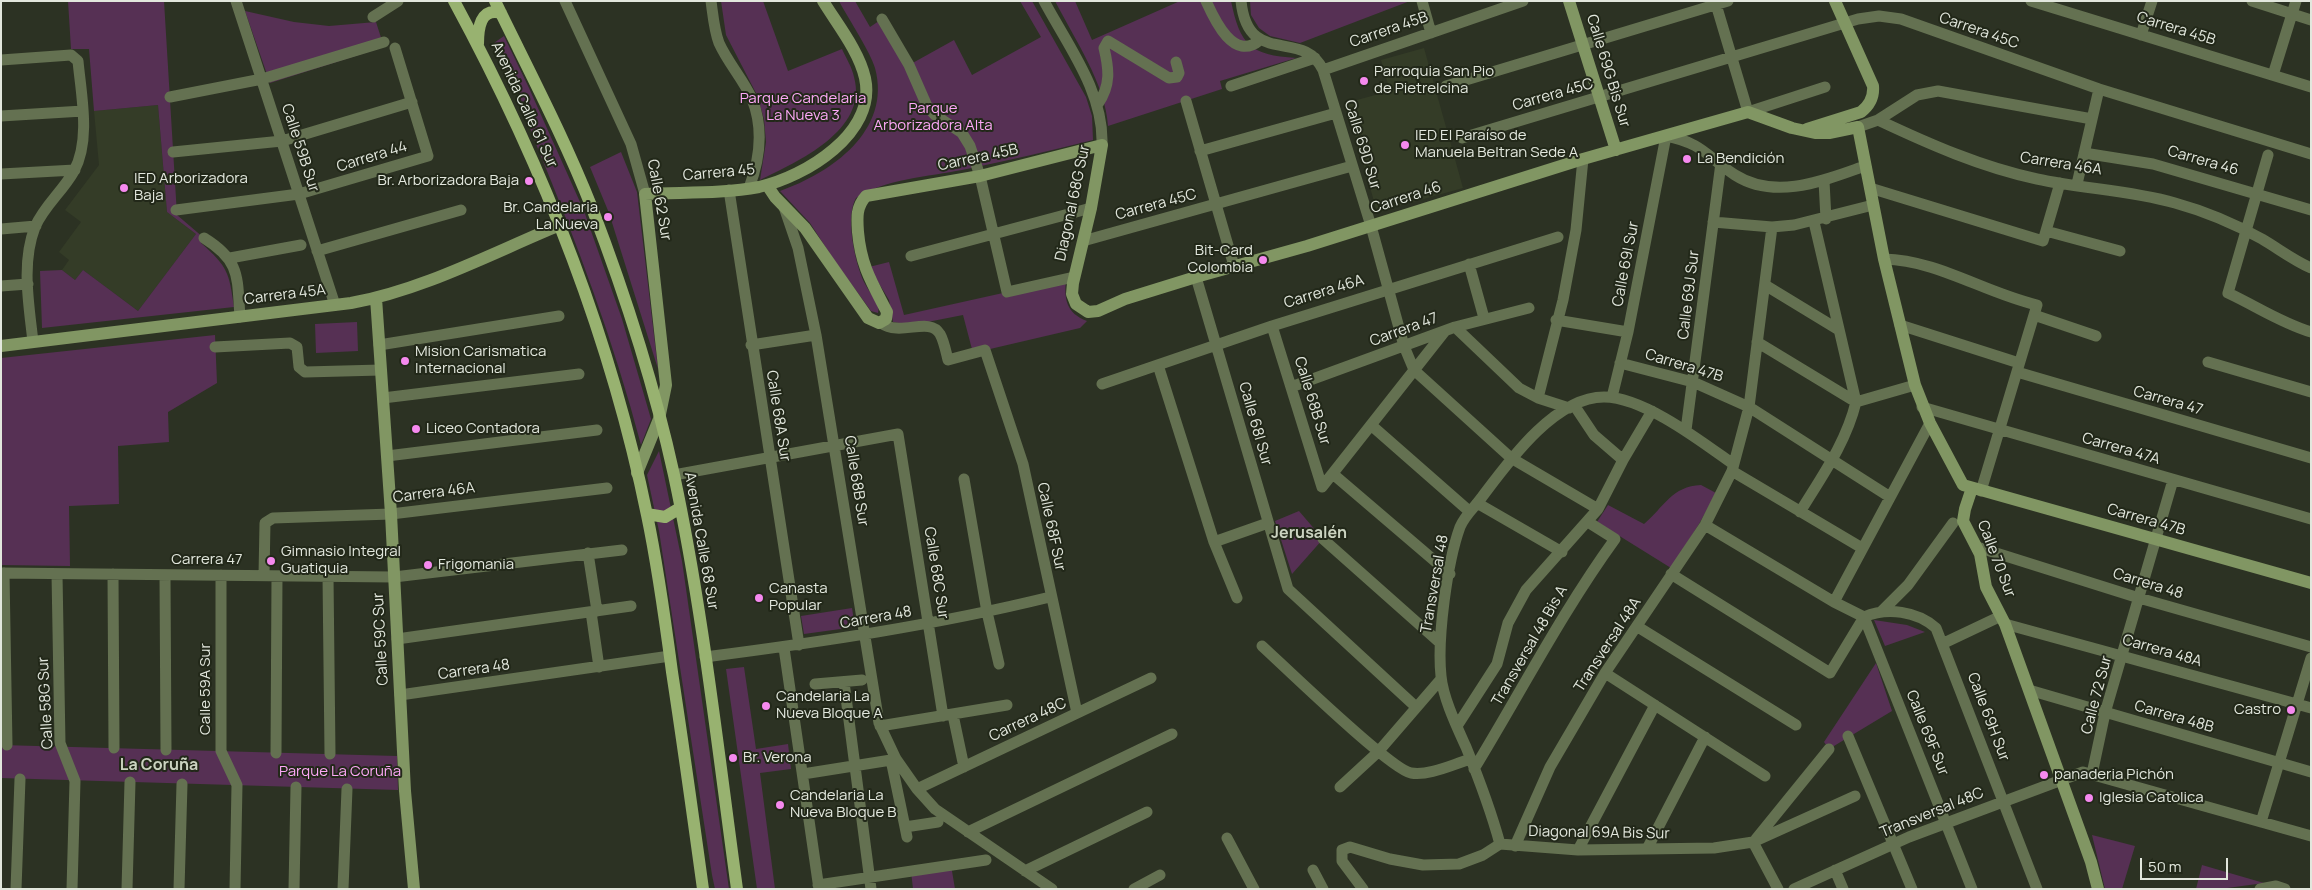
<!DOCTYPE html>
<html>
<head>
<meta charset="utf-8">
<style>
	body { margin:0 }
	#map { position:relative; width:2312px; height:890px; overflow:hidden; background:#2c3223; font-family:Manrope,sans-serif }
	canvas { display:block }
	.frame { position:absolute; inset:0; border:2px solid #e2e7dd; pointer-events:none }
	.scale { position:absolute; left:2140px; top:858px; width:88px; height:22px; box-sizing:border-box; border:2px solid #e2e7dd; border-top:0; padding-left:6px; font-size:15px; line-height:18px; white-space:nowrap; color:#e2e7dd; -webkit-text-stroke:4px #222819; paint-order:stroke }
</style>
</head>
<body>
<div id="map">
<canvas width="2312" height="890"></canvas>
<div class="frame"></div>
<div class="scale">50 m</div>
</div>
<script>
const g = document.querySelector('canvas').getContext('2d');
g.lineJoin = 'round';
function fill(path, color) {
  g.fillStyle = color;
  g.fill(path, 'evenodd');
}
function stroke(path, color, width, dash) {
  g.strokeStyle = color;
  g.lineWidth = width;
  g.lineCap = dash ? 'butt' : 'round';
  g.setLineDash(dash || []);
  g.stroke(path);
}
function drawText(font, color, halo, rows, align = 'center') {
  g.font = font + ' Manrope,sans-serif';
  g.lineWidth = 4;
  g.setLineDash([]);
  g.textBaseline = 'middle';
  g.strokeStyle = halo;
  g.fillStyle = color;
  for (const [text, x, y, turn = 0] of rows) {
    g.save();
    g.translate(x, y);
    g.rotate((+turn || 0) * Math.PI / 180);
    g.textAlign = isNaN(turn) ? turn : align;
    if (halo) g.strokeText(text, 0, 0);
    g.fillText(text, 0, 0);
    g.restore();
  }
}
fill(new Path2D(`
	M1424,48l39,140 -86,24 -31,-109 44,-12 -9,-31z
	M158,105l9,107 29,22 -58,77 -55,-41 -8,10 -13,-10 7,-10 -10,-8 22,-30 -16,-12 34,-45 -5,-54z`), '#343c27');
fill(new Path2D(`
	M68,1h96l13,214 27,23 -3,5c27,24 28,29 33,64l-192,21 -2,-57 22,-1 13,10 8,-10 55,41 58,-77 -29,-22 -9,-107 -64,6 -5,-62h-18z
	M721,1h42l25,70 54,-22c4,9 10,18 12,28 15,53 -57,85 -94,103l6,-38 -2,-23 -7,-24 -31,-60z
	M839,1h16l15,26 12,-8 27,46 45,-25 18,35 69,-38 -21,-36h12l54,96 6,19 1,24c-43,11 -87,21 -131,30 -31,6 -81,10 -106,28 -11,19 -1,65 8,84 4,8 10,16 15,24l-1,7 -7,-2 -37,-51 -24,-37 -30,-32c51,-18 112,-60 95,-123 -4,-15 -27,-50 -36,-67z
	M1055,1h20l17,39 88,-39h51c9,44 19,54 65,57l-76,23 2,8 -114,37c-2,-41 -34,-88 -53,-125z
	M1250,1h160l-110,42 -30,-7 -11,-8 -8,-13z
	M245,11l49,11 35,4 47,-4 8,25 -114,36z
	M504,36l25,52 55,123 38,108 29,100 -10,26c-27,-103 -64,-202 -105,-301 -7,-17 -12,-36 -18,-54 -7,-16 -17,-31 -24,-47z
	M621,152l16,40 21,177 -49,-156 -19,-46z
	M889,262l15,53 162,-36c-2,20 0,34 21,42l-7,7 -107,25 -10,-38 -51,10 -19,-3 -4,-22 -20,-33z
	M357,322l1,29 -42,2 -1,-29z
	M215,335l2,48 -49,29 1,30 -51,4 1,58 -50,2 1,60 -69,-1v-207z
	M659,451l23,110 47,328h-14l-3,-14 -53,-344 -12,-56z
	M1701,485l15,8 -17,31 -28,44 -74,-46 11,-17 36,19c20,-17 28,-38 57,-39z
	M1299,511l24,28 -31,35 -17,-53z
	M852,608l3,19 -51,7 -3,-18z
	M1874,620l33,5 18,7 -40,14z
	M1876,663l16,48 -63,38 -5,-7z
	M744,667l12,82 32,-5 3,25 -31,4 15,116h-18l-31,-220z
	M1,745l396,11 1,34 -397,-12z
	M2092,835l43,11 -13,43h-17z
	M951,865l4,24h-42l-2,-18z
	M2202,865l62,18 -44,6h-24z`), '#563054');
stroke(new Path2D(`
	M236,1l99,304
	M565,1l66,143 14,50
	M711,1c2,14 3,29 8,42 9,20 24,36 33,56 12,30 8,60 -3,89
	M1044,1c24,45 60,91 58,144
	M1206,1c9,20 28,61 54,39
	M1241,1c7,68 62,26 82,69l48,156 33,120 10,24 97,88 87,51
	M1422,1l9,32
	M1715,1l33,111 77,-25
	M2031,1l280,86
	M2252,1l59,19
	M373,17l25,-16
	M882,19l27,46 18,41 8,9 27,18 8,13 10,30 27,116 67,-15
	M2141,35l11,-34
	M1,60l70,-5 7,6c3,33 13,79 -4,110 -11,20 -30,35 -39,56 -14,36 -6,78 -2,115
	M1323,70l200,-69
	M2273,75l23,-74
	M1231,86l84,-28
	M1446,86l282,-85
	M170,97l92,-18 122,-37
	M1186,101l48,165
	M1098,104c13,-19 11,-35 6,-56l4,-7 61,37 8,-1 2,-4 -3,-11
	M1,116l82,-5
	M1878,120l39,-25 21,-4 154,28
	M1858,127l20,-7c51,24 103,47 159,59 46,10 92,11 138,24 29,8 60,21 87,36 17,10 31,21 49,29
	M1462,138l396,-119 21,-3 22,3 198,70 212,65
	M1200,151l136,-38
	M173,152l109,-11 130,-39
	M2084,153l69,11 158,46
	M2268,155l-40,138c28,13 53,30 83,39
	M1,174l74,-4
	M1824,181l2,38
	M2077,184l22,-95
	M1870,188l173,53 17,-58
	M729,190l70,455
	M784,207l14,41 18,87 63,388 17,36 21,30 18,20 117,80
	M176,210l123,-16 129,-38 -33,-108
	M1713,222l59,5 22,-2 79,-20
	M1,229l35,-3
	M2046,231l74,20
	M204,238c37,23 33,39 36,79
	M1083,241l269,-75
	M317,251l144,-41
	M911,256l180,-48
	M230,258l71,-13
	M1884,259c53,1 101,34 153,46l-56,186
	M1469,264l15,54
	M1196,277l92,312 128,118
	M1765,285l74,45
	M1,286l27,-2
	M2034,315l62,21
	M1556,320l72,12
	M881,323c20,14 48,-7 59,11 4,7 6,18 8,26l37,-10 38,114 54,249
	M1900,325l119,38
	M1272,326l50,161
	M1455,327l64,61 19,10 31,10
	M1757,342l99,60 59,-17
	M379,345l180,-29
	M751,345l65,-10
	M215,347l75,-4 7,4 2,20 6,5 76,-2
	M2208,362l103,30
	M1620,363l73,19 56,25 141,90
	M1158,365l56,177 23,56
	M2017,372l294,86
	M1102,384l170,-58 286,-89
	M1291,387l164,-60 74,-19
	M1612,397l16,-65 38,-196c37,7 41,21 69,39 41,26 90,5 130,-9
	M383,398l196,-24
	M1538,398l25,-98 13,-70 7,-71
	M1574,405l20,30 29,25
	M1922,407l389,112
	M1371,425l98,86
	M1686,430l35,-267
	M387,456l210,-26
	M1732,471l130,77
	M1333,474l117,100
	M674,475l224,-41 45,282
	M964,479l23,133 12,52
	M1322,487l123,-156
	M1477,503l85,49
	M1800,512c22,-36 46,-69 56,-110l-42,-180
	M1705,525l129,77 30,15
	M1323,539l116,103
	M1214,542l54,-19
	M1977,547l162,51 172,49
	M588,553l9,58
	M1,573l393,4 228,-27
	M4,573l3,172
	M57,574l3,169 15,38 -3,108
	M113,574l1,174
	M1671,574l159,99 34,-56
	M165,575l1,175
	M221,575v176l16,34 -2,104
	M264,575l1,-52 8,-5 118,-4 216,-26
	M328,576l2,178
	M1834,602l96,-179
	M1882,611l26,-26 45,-62
	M591,612l8,55
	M1864,617c23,-10 53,-6 72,11l101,261
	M1864,617l108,272
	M2005,624l306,84
	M1638,627l158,98
	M397,639l234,-33
	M1944,643l57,-27
	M1262,646c22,20 129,124 149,127 19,3 42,-9 60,-14
	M784,648l35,241
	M705,657c116,-15 231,-32 345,-60
	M1605,673l160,103
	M844,682l27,207
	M815,684l47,-4
	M2029,690l282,82
	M400,695l270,-39
	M953,715l11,52
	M880,726l127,-21
	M1457,726l40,-62 11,-41 18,-33 72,-81 25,-49 29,-49
	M1848,736l64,153
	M276,753l1,-177
	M1474,769c47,-77 88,-157 141,-230l-27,-17
	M803,774l88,-14 14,67
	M2092,774l13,-61 68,-233
	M1340,787l38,-35 63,-73
	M917,789l234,-111
	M2261,822l50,-164
	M968,832l204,-98
	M907,837l-2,-10 33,-5
	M1227,838l27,51
	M1756,839l73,-90
	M1753,842l25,47
	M1500,844c-9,-33 -21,-65 -34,-97 -9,-20 -23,-49 -25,-71 -4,-37 6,-113 19,-149 5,-12 15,-20 22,-30 27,-36 73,-100 122,-100 40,0 98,45 129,67
	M1515,846l35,-79 55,-94 100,-148 27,-54 17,-64 23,-180
	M1647,849l58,-112
	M1578,850l77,-145
	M1313,870l10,19
	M1835,870l8,19
	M1025,871l122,-59
	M818,885l168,-25
	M16,889l4,-110
	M127,889l3,-107
	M179,889l3,-105
	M294,889l2,-102
	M343,889l4,-100
	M1134,889l26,-14
	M1363,889l-21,-28v-11l8,-3 40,12 33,6 36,-1 24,-9 17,-11 78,6 136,-2 39,-6 102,-46
	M1794,889l115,-52 174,-65 228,64
	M2260,889l16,-3 9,3`), '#647151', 11);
stroke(new Path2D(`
	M1569,1l47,149
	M1807,129l54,-17c9,-7 13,-15 12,-26l-38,-85
	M767,185l8,12 30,31 63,90 11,5 7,-4 1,-7c-15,-29 -26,-46 -29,-80 -1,-14 -2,-25 8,-36l114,-20 122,-31 -11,63 -18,75 -1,11 4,10 12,8 10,-1 27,-12 71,-22 111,-31 276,-87 165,-47 44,16 23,5h14l29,-6 26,132 31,126 15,38 33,62 348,98
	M376,298l15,216 14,277 9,98
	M1,346l350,-43c72,-13 141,-50 209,-78
	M637,473l22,-54 7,-34 -21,-191c37,-2 77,0 114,-7 46,-10 118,-54 106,-109 -6,-27 -28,-54 -42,-77
	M1972,488l-7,21 -2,12 17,33 6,33 19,37 86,238 7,27`), '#819663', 12);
stroke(new Path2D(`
	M454,1c88,162 156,334 193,514 11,52 18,104 25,157 11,72 21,144 31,217
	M495,1c33,68 69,136 97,207 33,86 62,176 82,267 29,136 44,276 63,414
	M478,44c0,-15 2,-37 23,-31
	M647,514l18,3 15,-9`), '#98b270', 12);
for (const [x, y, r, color] of [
	[1364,81,5,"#f589ee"],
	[1405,145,5,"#f589ee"],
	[1687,159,5,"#f589ee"],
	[529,181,5,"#f589ee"],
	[124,188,5,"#f589ee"],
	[608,217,5,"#f589ee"],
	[1263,260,5,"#f589ee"],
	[405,361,5,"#f589ee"],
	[416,429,5,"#f589ee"],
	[271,561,5,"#f589ee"],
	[428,565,5,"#f589ee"],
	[759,598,5,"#f589ee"],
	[766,706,5,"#f589ee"],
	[2291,710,5,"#f589ee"],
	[733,758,5,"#f589ee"],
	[2044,775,5,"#f589ee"],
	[2089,798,5,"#f589ee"],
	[780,805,5,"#f589ee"]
]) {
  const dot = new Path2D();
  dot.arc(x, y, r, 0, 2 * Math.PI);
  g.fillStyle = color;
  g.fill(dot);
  stroke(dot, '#222819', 2);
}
drawText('15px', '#e2e7dd', '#222819', [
	["Carrera 45B",2176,29,17],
	["Carrera 45B",1389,30,-19],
	["Carrera 45C",1979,31,19],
	["Calle 69G Bis Sur",1608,71,73],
	["Carrera 45C",1553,95,-16],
	["Avenida Calle 61 Sur",524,105,65],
	["Calle 69D Sur",1362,145,73],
	["Calle 59B Sur",300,148,72],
	["Carrera 44",372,157,-17],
	["Carrera 45B",978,158,-12],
	["Carrera 46",2203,161,16],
	["Carrera 46A",2061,164,9],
	["Carrera 45",719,173,-5],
	["Carrera 46",1406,198,-18],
	["Calle 62 Sur",659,200,80],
	["Diagonal 68G Sur",1073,203,-78],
	["Carrera 45C",1156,205,-15],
	["Calle 69I Sur",1626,264,-79],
	["Carrera 46A",1324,292,-17],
	["Carrera 45A",285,295,-7],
	["Calle 69J Sur",1689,295,-83],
	["Carrera 47",1404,330,-20],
	["Carrera 47B",1684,366,17],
	["Calle 68B Sur",1312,401,73],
	["Carrera 47",2168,401,16],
	["Calle 68A Sur",778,416,81],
	["Calle 68I Sur",1255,424,74],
	["Carrera 47A",2121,449,16],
	["Calle 68B Sur",856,481,81],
	["Carrera 46A",434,493,-7],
	["Carrera 47B",2146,520,16],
	["Calle 68F Sur",1051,527,78],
	["Avenida Calle 68 Sur",701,541,80],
	["Calle 70 Sur",1996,559,69],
	["Carrera 47",207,560],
	["Calle 68C Sur",936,573,81],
	["Transversal 48",1435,584,-80],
	["Carrera 48",2148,584,17],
	["Carrera 48",876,618,-10],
	["Calle 59C Sur",381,639,-93],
	["Transversal 48A",1608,645,-57],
	["Transversal 48 Bis A",1530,646,-60],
	["Carrera 48A",2162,651,16],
	["Carrera 48",474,670,-8],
	["Calle 59A Sur",206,689,-90],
	["Calle 72 Sur",2097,695,-75],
	["Calle 58G Sur",46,703,-93],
	["Calle 69H Sur",1988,717,69],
	["Carrera 48B",2174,717,16],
	["Carrera 48C",1028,720,-25],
	["Calle 69F Sur",1927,733,68],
	["Transversal 48C",1932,813,-22],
	["Diagonal 69A Bis Sur",1599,833,1]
]);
drawText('15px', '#e2e7dd', '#222819', [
	["Parroquia San Pio",1374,72],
	["de Pietrelcina",1374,89],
	["IED El Paraíso de",1415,136],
	["Manuela Beltran Sede A",1415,153],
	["La Bendición",1697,159],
	["IED Arborizadora",134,179],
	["Baja",134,196],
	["Br. Arborizadora Baja",519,181,"right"],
	["Br. Candelaria",598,208,"right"],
	["La Nueva",598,225,"right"],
	["Bit-Card",1253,251,"right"],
	["Colombia",1253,268,"right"],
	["Mision Carismatica",415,352],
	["Internacional",415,369],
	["Liceo Contadora",426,429],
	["Gimnasio Integral",281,552],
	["Guatiquia",281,569],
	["Frigomania",438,565],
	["Canasta",769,589],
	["Popular",769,606],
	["Candelaria La",776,697],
	["Nueva Bloque A",776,714],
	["Castro",2281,710,"right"],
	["Br. Verona",743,758],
	["panaderia Pichón",2054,775],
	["Candelaria La",790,796],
	["Nueva Bloque B",790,813],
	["Iglesia Catolica",2099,798]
], 'left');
drawText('15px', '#fda8f7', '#222819', [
	["Parque Candelaria",803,99],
	["La Nueva 3",803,116],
	["Parque",933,109],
	["Arborizadora Alta",933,126],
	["Parque La Coruña",340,772]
]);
drawText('bold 16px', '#cbd3c0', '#222819', [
	["Jerusalén",1309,534],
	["La Coruña",159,766]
]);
</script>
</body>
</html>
